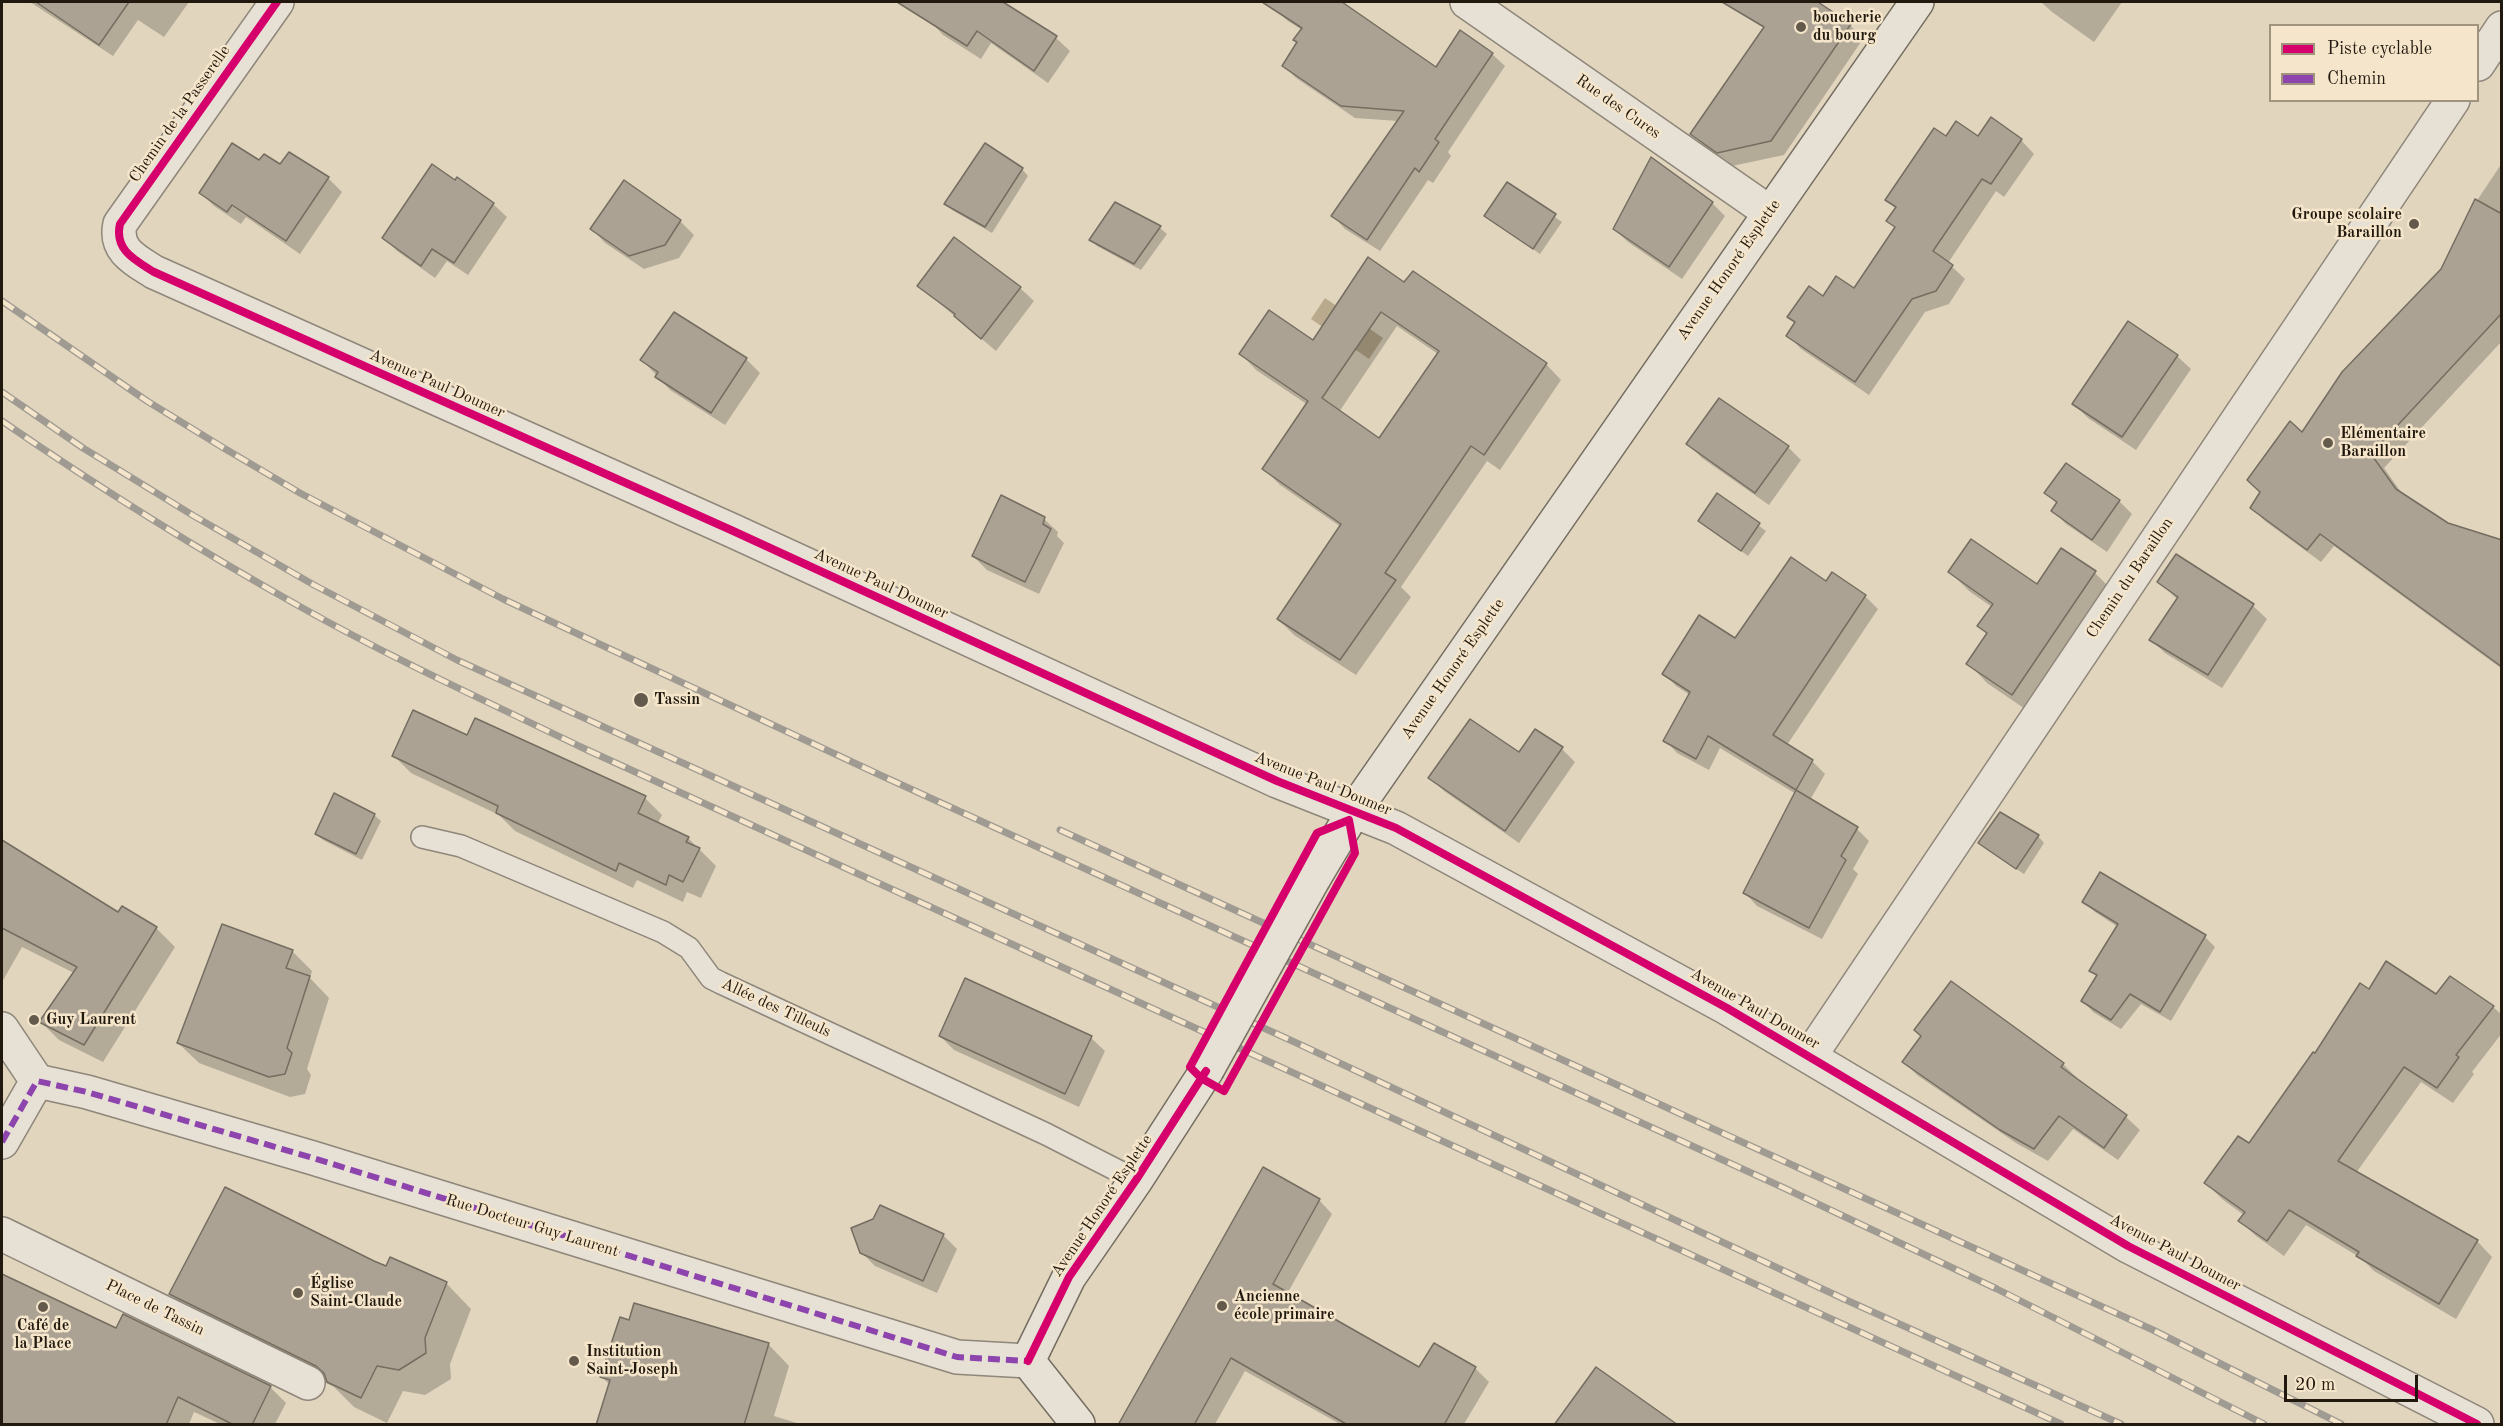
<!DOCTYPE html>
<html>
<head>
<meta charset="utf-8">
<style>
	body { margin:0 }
	#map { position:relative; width:2503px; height:1426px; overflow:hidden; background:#e1d5be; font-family:"Old Standard TT",serif }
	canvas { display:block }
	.frame { position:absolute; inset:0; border:3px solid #21180e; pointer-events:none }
	.legend { position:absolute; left:2269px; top:24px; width:210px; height:78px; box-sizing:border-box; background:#f5e6cb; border:2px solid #a0947f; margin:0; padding:8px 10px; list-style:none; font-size:18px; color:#21180e }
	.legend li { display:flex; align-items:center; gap:12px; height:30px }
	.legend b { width:30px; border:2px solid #a0947f }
	.scale { position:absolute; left:2284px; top:1375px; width:134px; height:27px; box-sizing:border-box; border:3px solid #21180e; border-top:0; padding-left:8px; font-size:18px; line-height:21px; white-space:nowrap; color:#21180e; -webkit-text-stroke:4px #f5e6cb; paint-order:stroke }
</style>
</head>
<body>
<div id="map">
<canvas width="2503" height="1426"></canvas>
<div class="frame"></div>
<ul class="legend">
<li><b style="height:8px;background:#d6006c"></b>Piste cyclable</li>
<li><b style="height:8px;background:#8e44ad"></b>Chemin</li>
</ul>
<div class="scale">20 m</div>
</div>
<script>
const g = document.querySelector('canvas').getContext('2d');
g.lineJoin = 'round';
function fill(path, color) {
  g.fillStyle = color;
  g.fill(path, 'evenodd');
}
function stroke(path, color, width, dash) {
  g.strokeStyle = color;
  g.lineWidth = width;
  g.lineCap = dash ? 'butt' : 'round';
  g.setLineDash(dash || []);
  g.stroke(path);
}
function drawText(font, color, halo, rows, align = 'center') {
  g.font = font + ' "Old Standard TT",serif';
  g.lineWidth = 5;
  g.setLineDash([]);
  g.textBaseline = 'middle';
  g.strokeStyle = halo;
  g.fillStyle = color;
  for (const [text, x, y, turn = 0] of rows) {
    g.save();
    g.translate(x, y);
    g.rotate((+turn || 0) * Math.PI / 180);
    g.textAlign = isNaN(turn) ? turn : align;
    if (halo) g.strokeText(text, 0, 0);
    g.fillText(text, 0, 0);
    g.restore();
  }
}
fill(new Path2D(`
	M1325,298l58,40 -14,21 -58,-40z`), '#baaa8d');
fill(new Path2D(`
	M30,2h159l-25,35 -26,-17 -25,36z
	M943,2h57l56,36 14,13 -22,32 -57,-40 -10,16 -38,-24 -13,-14z
	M1280,2h59l97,67 56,-15 13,12 -57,86 3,4 -18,27 -5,-3 -48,71 -35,-22 -12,-13 65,-95 -43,-3 -59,-40 -12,-12 14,-23 4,-13 -14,-9 -13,-12z
	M1773,2h42l35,23 13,14 -79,116 -52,11 -26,-18 -14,-14 73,-105 -7,-7z
	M2041,2h81l-28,40 -42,-30z
	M1946,138l75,2 13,14 -30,43 -8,-6 -48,72 17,16 -16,25 -24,8 -56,83 -68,-46 -13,-14 8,-12 -7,-6 35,-19 30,-8 42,-62 -8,-8 8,-11 -9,-10z
	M290,154l38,24 14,14 -42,62 -54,-37 -5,7 -27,-18 -14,-14 59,-30 21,4z
	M2502,163v178l-118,127 19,27 44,29 55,18v127l-168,-123 -13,16 -56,-41 -13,-13 51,-74 139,-164 32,-65z
	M1022,169l6,7 -36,57 -40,-23 -6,-6z
	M458,179l35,25 14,13 -39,58 -21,-14 -12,17 -38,-27 -13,-13z
	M1507,184l55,38 -22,32 -54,-38z
	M1712,203l13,13 -43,63 -54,-37 -14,-13z
	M1115,204l45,24 7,6 -26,36 -44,-24 -6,-6z
	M680,221l14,14 -15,23 -35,11 -39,-26 -13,-14z
	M1405,284l141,80 15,16 -61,90 -13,-9 -86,126 10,10 -55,78 -62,-40 -16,-16 63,-92 -61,-42 -16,-16 44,-64 -52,-35 -15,-16 72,-12zM1397,326l41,28 -58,86 -41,-28z
	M919,286l101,2 14,13 -38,50z
	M674,314l72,45 14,14 -35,52 -55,-35 -28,-30z
	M2177,356l14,13 -55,81 -48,-32 -14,-14z
	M1688,444l100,3 13,13 -32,45 -67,-47z
	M2046,493l73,8 13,13 -25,38 -41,-28 -13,-13 4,-7z
	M1718,495l48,36 -18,25 -48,-35z
	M1044,519l14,13 -1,4 7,7 -25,51 -52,-24 -14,-14z
	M2177,556l76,50 14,13 -45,69 -57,-35 -14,-13 27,-40 -19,-18z
	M1950,572l87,14 58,-13 19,19 -83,121 -44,-30 -19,-20 20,-28 -9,-9 13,-19 -23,-16z
	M1832,574l33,22 13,13 -91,136 25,16 13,13 -15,26 47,29 12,12 -16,28 5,5 -36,65 -65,-33 -12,-13 51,-99 -76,-46 -11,22 -32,-17 -12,-13 25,-45 -14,-9 -12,-13 71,-33 92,-57z
	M467,737l178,61 17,17 -4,8 30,15 28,28 -15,32 -14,-6 -4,10 -46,-22 -4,8 -118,-57 -16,-16 -88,-42 -18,-18z
	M1562,749l13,13 -56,81 -75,-52 -14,-13 90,-24z
	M374,815l7,6 -19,39 -39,-20 -7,-6z
	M2038,836l6,7 -20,31 -38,-25z
	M2,842l117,72 4,-6 33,20 19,19 -72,115 -44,-22 -18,-18 33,-49 -52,-26 -20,35z
	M2084,902l121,35 10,10 -44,74 -30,-17 -20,25 -28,-17 -10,-11 15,-24 -7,-7 27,-43 -23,-15z
	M292,951l20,20 -2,7 19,20 -22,71 4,6 -6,19 -15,3 -91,-34 -21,-20z
	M2450,978l43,29 9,8v18l-30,39 2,2 -21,29 -32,-21 -65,91 121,68 15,16 -36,62 -82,-48 -13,-13 -55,-33 -22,31 -28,-20 -16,-15 4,-6 -22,-16 -16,-16 43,-38 66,-90 54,-64 67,5z
	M966,980l125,58 14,13 -26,56 -125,-57 -14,-14z
	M1951,983l112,81 14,14 -2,2 51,37 14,13 -22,30 -45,-31 -25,32 -32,-18 -99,-68 -13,-13 18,-25z
	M1319,1200l13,14 -45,80 133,75 14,-24 41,23 14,14 -25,42h-124l-95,-53 -30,53h-77z
	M881,1207l63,29 13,13 -20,44 -62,-27 -14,-14z
	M374,1263l72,20 25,26 -21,55 1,15 -26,16 -22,-4 -16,32 -33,-16 -20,-20 -138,-67 -25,-26z
	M2,1275l115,55 153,57 16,16 -11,21h-55l-26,-12 -5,12h-187z
	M635,1305l134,40 20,21 -15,50 26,8h-203l13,-39 -8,-8 28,-55z`), '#0003');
const building = new Path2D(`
	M36,2h93l-30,43z
	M897,2h106l54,34 -23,35 -57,-40 -10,15z
	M1262,2h80l94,65 24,-37 33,23 -58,86 4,3 -20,30 -4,-4 -48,72 -36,-24 73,-105 -63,-5 -59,-40 15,-24 -4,-2 9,-12z
	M1722,2h96l33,22 -80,117 -54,12 -27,-19 74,-107z
	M1991,117l31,22 -31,45 -9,-5 -49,72 20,14 -17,26 -24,8 -57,83 -69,-46 9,-14 -8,-5 22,-31 14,10 13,-20 18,12 41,-61 -9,-6 10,-14 -11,-7 49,-72 12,8 10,-15 22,15z
	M232,143l27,17 5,-6 16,10 9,-12 40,25 -43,64 -54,-36 -5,7 -28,-19z
	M985,143l38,25 -38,59 -41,-23z
	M1651,157l62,45 -44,65 -56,-38z
	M432,164l23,16 2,-3 37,26 -40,60 -22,-14 -11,17 -39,-28z
	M624,180l57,40 -16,25 -36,11 -39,-27z
	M1507,182l49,32 -23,35 -49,-33z
	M2475,199l27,15v99l-131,141 25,35 52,34 54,17v127l-182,-133 -13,16 -57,-42 10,-16 -13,-12 43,-59 12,11 40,-60 99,-103z
	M1115,202l46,24 -27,38 -45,-24z
	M954,237l67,50 -40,52 -27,-23 1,-2 -38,-28z
	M1368,257l36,25 9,-11 134,92 -63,92 -13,-9 -86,127 11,7 -56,80 -63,-41 64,-95 -79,-55 46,-68 -69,-47 30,-44 44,30zM1381,312l58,39 -60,87 -57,-40z
	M674,312l73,46 -36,55 -56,-36 3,-5 -18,-12z
	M2128,321l50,34 -56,82 -50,-33z
	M1719,398l70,48 -34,47 -69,-49z
	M2066,463l54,37 -28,40 -41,-29 6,-9 -13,-9z
	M1717,493l43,30 -19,28 -43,-30z
	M1001,495l44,22 -2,7 8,5 -26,53 -53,-26z
	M1971,539l66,45 24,-36 35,23 -84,124 -46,-31 21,-31 -10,-7 16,-22 -45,-32z
	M2176,554l78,50 -46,71 -59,-35 29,-43 -21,-15z
	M1791,557l35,24 6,-9 34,23 -93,140 40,25 -17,30 62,37 -17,29 5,4 -37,68 -66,-35 53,-103 -88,-54 -12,23 -33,-18 27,-49 -28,-18 37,-59 36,23z
	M413,710l54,25 8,-17 171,78 -8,17 51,24 -3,5 14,6 -17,34 -14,-7 -3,10 -47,-22 -3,8 -120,-58 2,-7 -106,-50z
	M1470,719l49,33 16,-23 28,18 -58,84 -77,-53z
	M334,793l41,21 -19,40 -41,-20z
	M2000,812l39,23 -23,34 -38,-26z
	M2,840l116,72 4,-6 35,21 -73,118 -45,-23 38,-55 -75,-39z
	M2100,872l106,63 -46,77 -30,-18 -19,26 -30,-19 16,-26 -8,-4 29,-47 -36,-22z
	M222,924l71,26 -7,18 24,8 -23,72 5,5 -7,21 -16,3 -92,-34z
	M2386,961l50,33 14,-18 44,30 -38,49 3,2 -22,31 -33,-21 -66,94 140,79 -39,64 -83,-48 3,-4 -70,-42 -22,31 -29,-20 7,-9 -41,-29 34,-47 11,7 64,-91 2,1 45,-70 9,6z
	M965,978l127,58 -27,58 -126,-58z
	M1951,981l113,82 -3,4 66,48 -23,33 -45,-32 -25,33 -34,-19 -98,-68 19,-26 -7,-6z
	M1263,1167l57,32 -47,85 146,83 15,-24 42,24 -32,58h-96l-117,-67 -37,67h-76z
	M225,1187l149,74 12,5 4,-9 57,25 -22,56 1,15 -27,17 -22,-4 -16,32 -34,-16 -3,-9 -8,-7 -147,-72z
	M880,1205l64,29 -21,47 -63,-28 -9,-25 22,-9z
	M2,1274l114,54 7,-14 148,72 -19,39h-18l-56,-28 -12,28h-164z
	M634,1303l135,40 -25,82h-148l14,-45 -10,-3 20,-60 9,3z
	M1596,1367l82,58h-124z`);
fill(building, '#aba293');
stroke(building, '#746d60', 1.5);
const lane = new Path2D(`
	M422,837l39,9 202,86 26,16 22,30 10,5 325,151 90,46`);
const street = new Path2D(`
	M277,2l-157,222c-6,26 15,36 34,48l577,258 546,251 119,47 331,180 401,238 349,178
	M1467,2l302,210
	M2478,64l24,-36
	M2,1029l35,52
	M1810,1056l643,-956
	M37,1081l50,11 226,66 644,199 71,4
	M2,1142l35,-61
	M2,1234l306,149`);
const secondary = new Path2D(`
	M1314,878l40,-67 563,-809
	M1078,1424l-50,-63 41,-84 67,-97 71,-110`);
stroke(lane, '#8e8679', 24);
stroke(street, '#8e8679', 36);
stroke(secondary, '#746d60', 36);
stroke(lane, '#e6e0d5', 21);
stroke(street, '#e6e0d5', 33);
stroke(secondary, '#e6e0d5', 33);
const rail = new Path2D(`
	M2,301l145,100 75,46 78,46 203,106 377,176 902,412 215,102 267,135
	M2,392l81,56 111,68 120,69 143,75 844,385 543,254 277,125
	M2,421c96,66 195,128 297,185 92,52 189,96 284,142l1478,676
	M1060,830l1093,500 188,94`);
stroke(rail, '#a09b92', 7);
stroke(rail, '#f5e6cb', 4.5, [14]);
const secondaryBridge = new Path2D(`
	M1207,1070l107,-192`);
stroke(secondaryBridge, '#746d60', 36, []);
stroke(secondaryBridge, '#e6e0d5', 33);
stroke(new Path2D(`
	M2,1142l35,-61 50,11 226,66 644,199 71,4`), '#8e44ad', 6, [12, 6]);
stroke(new Path2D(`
	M277,2l-157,222c-6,26 15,36 34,48l577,258 546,251 119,47 331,180 401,238 349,178
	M1349,820l6,33 -131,238 -23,-13 -11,-11 127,-234z
	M1028,1361l41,-84 67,-97 70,-109`), '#d6006c', 8);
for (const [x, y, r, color] of [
	[1801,27,6,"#645a4c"],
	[2414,224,6,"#645a4c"],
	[2328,443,6,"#645a4c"],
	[641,700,8,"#645a4c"],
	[34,1020,6,"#645a4c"],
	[298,1293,6,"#645a4c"],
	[1222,1306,6,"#645a4c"],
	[43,1307,6,"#645a4c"],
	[574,1361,6,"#645a4c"]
]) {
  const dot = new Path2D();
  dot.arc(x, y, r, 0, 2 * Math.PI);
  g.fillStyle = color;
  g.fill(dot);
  stroke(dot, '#f5e6cb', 2);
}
drawText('bold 16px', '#21180e', '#f5e6cb', [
	["boucherie",1813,18],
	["du bourg",1813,36],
	["Groupe scolaire",2402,215,"right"],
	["Baraillon",2402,233,"right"],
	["Elémentaire",2340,434],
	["Baraillon",2340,452],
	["Tassin",654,700],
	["Guy Laurent",46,1020],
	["Église",310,1284],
	["Saint-Claude",310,1302],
	["Ancienne",1234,1297],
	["école primaire",1234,1315],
	["Café de",43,1326,"center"],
	["la Place",43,1344,"center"],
	["Institution",586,1352],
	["Saint-Joseph",586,1370]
], 'left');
drawText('16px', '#21180e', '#f5e6cb', [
	["Rue des Cures",1618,107,35],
	["Chemin de la Passerelle",180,114,-55],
	["Avenue Honoré Esplette",1729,270,-55],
	["Avenue Paul Doumer",437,384,24],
	["Chemin du Baraillon",2130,578,-56],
	["Avenue Paul Doumer",881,584,25],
	["Avenue Honoré Esplette",1453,669,-55],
	["Avenue Paul Doumer",1323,784,22],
	["Allée des Tilleuls",776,1008,25],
	["Avenue Paul Doumer",1755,1009,30],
	["Avenue Honoré Esplette",1102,1206,-56],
	["Rue Docteur Guy Laurent",532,1226,17],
	["Avenue Paul Doumer",2175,1253,28],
	["Place de Tassin",155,1308,26]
]);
</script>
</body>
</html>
